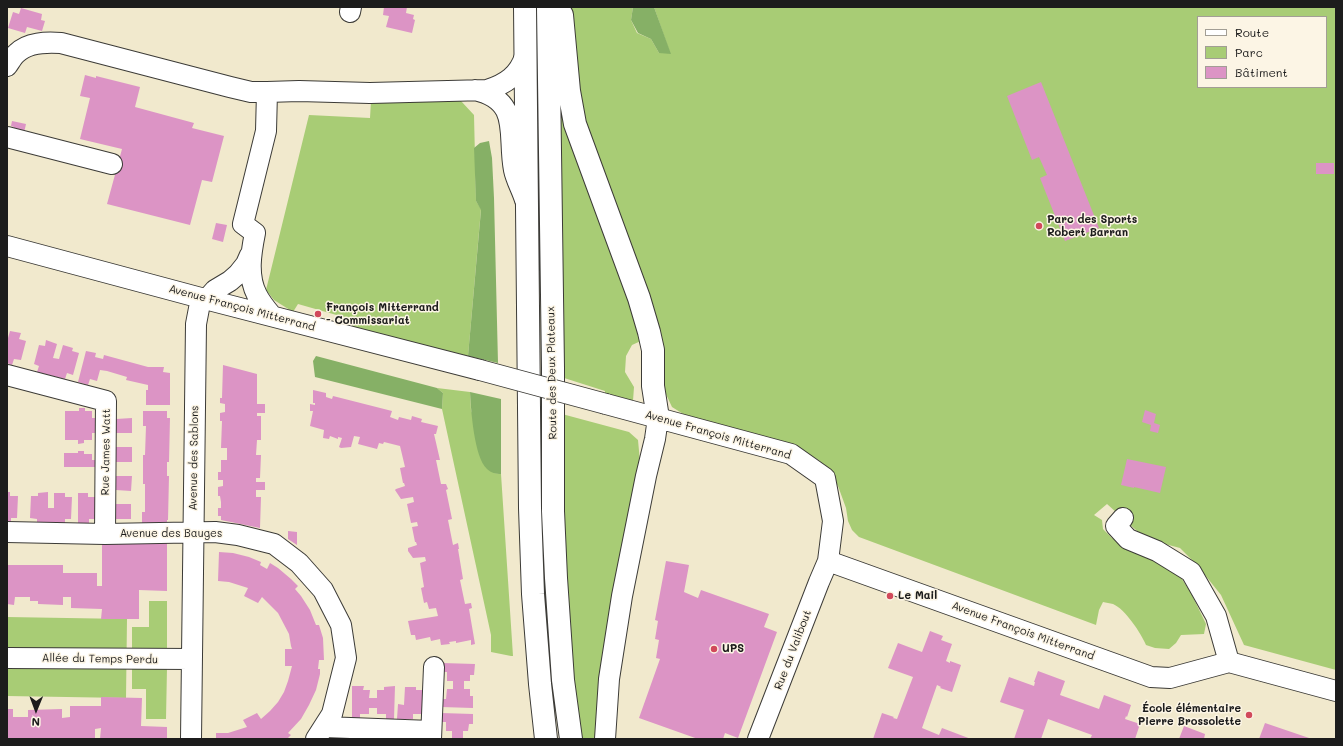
<!DOCTYPE html>
<html>
<head>
<meta charset="utf-8">
<style>
	body { margin:0 }
	#map { position:relative; width:1343px; height:746px; overflow:hidden; background:#f1e9cd; font-family:Mali,sans-serif }
	canvas { display:block }
	.frame { position:absolute; inset:0; border:8px solid #1c1c1c; pointer-events:none }
	.legend { position:absolute; left:1197px; top:16px; width:130px; height:72px; box-sizing:border-box; background:#fcf5e5; border:1px solid #a29e95; margin:0; padding:5px 7px; list-style:none; font-size:12px; color:#1c1c1c }
	.legend li { display:flex; align-items:center; gap:8px; height:20px }
	.legend b { width:20px; border:1px solid #a29e95 }
	.north { position:absolute; left:16px; top:690px; width:40px; height:40px; -webkit-text-stroke:3px #fcf5e5; paint-order:stroke; rotate:181deg; font-size:11px; font-weight:700; line-height:16px; text-align:center; color:#1c1c1c }
	.north::after { content:''; display:block; margin:auto; width:14px; height:18px; background:#1c1c1c; clip-path:polygon(50% 0,100% 100%,50% 72%,0 100%) }
</style>
</head>
<body>
<div id="map">
<canvas width="1343" height="746"></canvas>
<div class="frame"></div>
<ul class="legend">
<li><b style="height:5px;background:#fff"></b>Route</li>
<li><b style="height:11px;background:#a8cc75"></b>Parc</li>
<li><b style="height:11px;background:#dc94c5"></b>Bâtiment</li>
</ul>
<div class="north">N</div>
</div>
<script>
const g = document.querySelector('canvas').getContext('2d');
g.lineJoin = 'round';
function fill(path, color) {
  g.fillStyle = color;
  g.fill(path, 'evenodd');
}
function stroke(path, color, width, dash) {
  g.strokeStyle = color;
  g.lineWidth = width;
  g.lineCap = dash ? 'butt' : 'round';
  g.setLineDash(dash || []);
  g.stroke(path);
}
function drawText(font, color, halo, rows, align = 'center') {
  g.font = font + ' Mali,sans-serif';
  g.lineWidth = 3;
  g.setLineDash([]);
  g.textBaseline = 'middle';
  g.strokeStyle = halo;
  g.fillStyle = color;
  for (const [text, x, y, turn = 0] of rows) {
    g.save();
    g.translate(x, y);
    g.rotate((+turn || 0) * Math.PI / 180);
    g.textAlign = isNaN(turn) ? turn : align;
    if (halo) g.strokeText(text, 0, 0);
    g.fillText(text, 0, 0);
    g.restore();
  }
}
fill(new Path2D(`
	M569,7h64l-2,13 6,13 14,6 8,14h11l-16,-46h682v663l-92,-25 -23,-50 -24,-30 -17,-17 -34,-9 -39,-35 -13,11 8,5 1,9 9,9 66,35 13,20 15,31 -2,10 -23,1 -5,8 -7,6 -14,-1 -9,-3c-5,-12 -21,-36 -33,-41 -3,-1 -7,-1 -10,-2l-4,8 -3,15 -237,-88 -7,-7 -4,-9 -2,-13 -8,-22 -18,-25 -25,-15 -107,-29 -16,-10 -8,-17 -83,-267zM1198,17h128v70h-128z
	M371,101h90l13,14 2,86 5,8 -13,147 -116,-29 2,-7 -56,-16 -5,8 -19,-12 -8,-10 43,-175 61,3z
	M561,106l82,234 -11,5 -6,11 -1,16 9,15 -1,14 -28,-5v-5l-44,-14 -1,-270z
	M437,388l33,4 1,18 23,63 7,1 12,182h-2l-20,-4v-17l-49,-226 1,-16z
	M562,414l67,18 9,8 2,22 -41,277h-19l-4,-31 -14,-169z
	M149,601h18v50h-35v-24h17z
	M7,617l120,2 -1,79 -119,-2z
	M132,667l35,1 -1,51h-20v-30h-14z`), '#a8cc75');
fill(new Path2D(`
	M633,7h21l17,47 -12,-1 -8,-14 -13,-6 -7,-13z
	M489,141l3,17 2,40 4,165 -30,-7 13,-146 -5,-9 -2,-53 6,-5z
	M316,356l121,32 6,5 -1,16 -127,-32 -2,-16z
	M470,392l31,7v75c-5,0 -10,-1 -14,-5 -13,-12 -16,-59 -17,-77z`), '#86b066');
fill(new Path2D(`
	M384,7h23l-1,6 8,2 -1,4 2,1 -3,13 -26,-6 3,-11 -6,-1z
	M21,8l21,6 -1,6 4,1 -3,10 -15,-4 -2,6 -17,-5 5,-16 6,2z
	M85,75l11,3v-2l44,11 -5,20 59,16 -2,5 32,8 -12,46 -10,-2 -12,45 -83,-21 15,-55 -42,-10 10,-41 -10,-2z
	M1041,82l58,146 -34,13 -25,-63 7,-3 -8,-18 -7,3 -25,-64z
	M12,121l14,3 -2,9 -10,-3v-3l-3,-1z
	M1316,163h18v11h-18z
	M216,223l11,2 -4,17 -11,-3z
	M10,331l11,2 -2,6 7,2 -5,19 -7,-1 -2,6 -5,-2v-26l1,1z
	M46,340l11,4 -4,14 6,1 4,-14 10,3 -1,3 7,2 -6,22 -6,-2 -2,6 -28,-7 2,-6 -5,-2 5,-19 6,1z
	M86,351l10,2 -1,4 8,2 1,-4 44,12h16l-1,5 7,1v32h-24v-15h2v-5l-22,-5 1,-3 -20,-6 -7,-1 -3,11 -7,-2 -2,6 -10,-3z
	M223,365l34,9v30h8v9h-8v3h4v24h-4l-1,15h5l-1,23h-4v4h9v8h-9v7h5l-1,31 -39,-8v-4h-3v-8h3v-6l-1,-6h-2v-9l5,-1v-6h-5v-8h3v-12h6v-12h-6l1,-27h-2v-8l5,-1v-8l-5,-1v-5h2z
	M313,390l13,3v4l6,2 1,-3 59,15 -2,6 8,3 1,-3 12,3 1,-4 10,3 -1,3 17,4 -2,8h-2l6,26h-4l5,24h5l2,5 -2,1 6,29 -4,1 5,25 5,-2 1,6h-1l5,30 -3,1 5,24 6,-1 1,5 -3,1 6,35 -4,1v-5l-15,3v-2l-7,1 1,2 -9,1 -1,-6 -9,2 -1,-4 -14,3 -1,-5h-4l-3,-14 30,-5 -2,-8 -7,1 -2,-7 -3,1 -3,-15 3,-1 -4,-24 6,-2 -1,-4 -12,1 -5,-7v-3l9,-3 -1,-3h-1l-3,-15 6,-1 -1,-4 -6,1 -4,-19 7,-2 -1,-5 -12,2 -6,-9 1,-1 9,-3 -1,-3h-1l-3,-15 5,-1 -5,-21 -16,-4 -1,2 -4,-1 -2,6 -19,-5 2,-7 -6,-1 -3,11 -10,1 -2,-1 3,-9 -4,-1v2l-8,-3 -1,3 -6,-1 1,-8 -14,-4 3,-15h-3v-7l5,1v-2h-2z
	M79,408h6v3h7v7h5l-1,15h-4v7h-8v3l-6,1v-4h-13v-29h14z
	M1145,410l11,4 -2,9 6,2 -2,8 -8,-2 1,-6 -9,-3z
	M143,411h24v7h3l-1,44h-2v14h2l-1,44h-1v7h-25v-15h3v-28h-2v-29h2l1,-29h-3z
	M132,418v15h-16v-14z
	M116,447h16v15h-16z
	M78,451h6v3h8v6h4v7h-32v-14h14z
	M1127,459l39,8 -6,26 -26,-6v1l-13,-3z
	M116,476h16l-1,15 -15,-1z
	M7,492h3v4h8l-1,22h-6v6h-4z
	M48,492v16h6v-15h11v4h7l-1,22h-6v7l-28,-1v-6l-7,-1 1,-22h7v-3z
	M78,493h10v4h8v22h-7v7h-11z
	M116,504h15v15h-15z
	M288,531l9,1v13l-9,-6z
	M102,541l65,1v49l-28,-1v29h-38l1,-10 -31,-1v-11h-8v8l-25,-1v-3h-8v-4h-15l-1,8 -7,-1v-39h56v8h34v13h5z
	M219,552l14,1 16,4 12,5 -1,3 7,4 3,-6 8,5 13,11 7,7 -3,3 6,7 9,14 6,15h3l4,13 1,22h-5l-1,9h2v5l-4,16 -7,15 -8,14 -13,14 3,2 -4,4h-71v-6h12l19,-6 -4,-7 14,-7 4,6 9,-8 8,-9 6,-10 4,-11 4,-15h-7v-17h7l-1,-3 -2,-12 -11,-21 -16,-16 -4,6 -14,-7 4,-8 -19,-6 -11,-1z
	M666,561l23,4 -5,27 14,6 3,-8 68,24 -5,13 13,5 -39,106 -13,-5 -2,6h-25l-59,-21 21,-59 -4,-1 3,-18 -4,-1 3,-18 -3,-1z
	M930,631l13,5 -2,4 11,4 -6,17 4,2v-2l11,4 -9,27 -12,-4 1,-1 -4,-2 -15,43 17,7 3,-7 29,11h-98l9,-26 12,4 -1,1 4,1 16,-42 -25,-9 10,-25 24,9z
	M442,663l33,1 -1,11h-4v6h-6v8h6v7h3v12l-32,-1 1,-8h4l1,-10h6v-8h-6v-9h-5z
	M1038,671l27,10 -5,14 39,14 5,-14 27,10 -4,12 -1,-1 -1,3 15,5 -5,15h-45l2,-4 -44,-16 -7,20h-27l10,-29 -24,-8 9,-25 25,9 1,-4h-1z
	M352,686h12l-1,4h7l-1,8h8v-8h7v-3l11,-1 -1,33h-8v-5h-9v-6h-8v6h-9v5h-8z
	M405,687h11v3h7l-1,8h4v10h-4v6h-9v5h-16l1,-15 6,1z
	M101,697l41,1 -1,28 26,1v12h-67l1,-11 -6,1v10h-88v-30h6v8h15v-7l34,-1v9l8,-1v-11h31z
	M441,713l32,1v10h-4l-1,7h-5v8h-11v-8h-6v-9h-5z
	M1265,723l47,16h-53z
	M1184,726l21,8 -1,5h-25z`), '#dc94c5');
const minor = new Path2D(`
	M350,12l1,-5
	M7,66c3,-4 6,-10 10,-13 11,-11 29,-11 44,-10l169,44 21,5h16l32,-1 71,2 117,-3c19,-6 32,-15 38,-34
	M475,90c47,11 32,45 39,80 2,10 8,20 11,30
	M267,92l-1,39 -23,93 12,9c-4,20 -8,43 2,62 4,8 10,15 15,21
	M7,137l105,27
	M7,246l194,52 279,72
	M207,299l8,-9 15,-9 8,-7 8,-10 4,-9
	M7,375l99,26 -1,133
	M606,404l185,50 34,24 8,43 -5,40 323,116 19,1 59,-16 107,29
	M1123,518l-7,8 12,13 29,12 34,21 25,44 13,46
	M7,532l98,2 110,-2 23,3 36,9 25,19 24,27 18,35 5,33 -14,56 -16,25
	M7,658l185,1
	M324,727l107,4
	M191,739l5,-415 5,-26
	M431,739l3,-72
	M605,739l4,-60 13,-83 24,-120 9,-37 3,-21
	M758,739l61,-157 9,-21`);
const major = new Path2D(`
	M525,7l5,501 3,86 7,90 6,55
	M548,7l5,361v143l3,67 7,102 8,59
	M558,9l4,6 7,76 6,33 64,174 10,34 4,18v36l5,32`);
stroke(minor, '#3c3b37', 22);
stroke(major, '#3c3b37', 24);
stroke(minor, '#fff', 20);
stroke(major, '#fff', 22);
const minorBridge = new Path2D(`
	M480,370l126,34`);
stroke(minorBridge, '#3c3b37', 22, []);
stroke(minorBridge, '#fff', 20);
for (const [x, y, r, color] of [
	[1039,226,4,"#d1495b"],
	[318,314,4,"#d1495b"],
	[890,596,4,"#d1495b"],
	[714,649,4,"#d1495b"],
	[1249,715,4,"#d1495b"]
]) {
  const dot = new Path2D();
  dot.arc(x, y, r, 0, 2 * Math.PI);
  g.fillStyle = color;
  g.fill(dot);
  stroke(dot, '#fcf5e5', 1.5);
}
drawText('bold 11px', '#1c1c1c', '#fcf5e5', [
	["Parc des Sports",1047,220],
	["Robert Barran",1047,233],
	["François Mitterrand",326,308],
	["- Commissariat",326,321],
	["Le Mail",898,596],
	["UPS",722,649],
	["École élémentaire",1241,709,"right"],
	["Pierre Brossolette",1241,722,"right"]
], 'left');
drawText('11px', '#1c1c1c', '#fcf5e5', [
	["Avenue François Mitterrand",242,308,15],
	["Route des Deux Plateaux",552,373,-91],
	["Avenue François Mitterrand",718,435,16],
	["Rue James Watt",106,452,-89],
	["Avenue des Sablons",194,458,-89],
	["Avenue des Bauges",171,534],
	["Avenue François Mitterrand",1023,631,20],
	["Rue du Valibout",793,650,-69],
	["Allée du Temps Perdu",100,659,1]
]);
</script>
</body>
</html>
